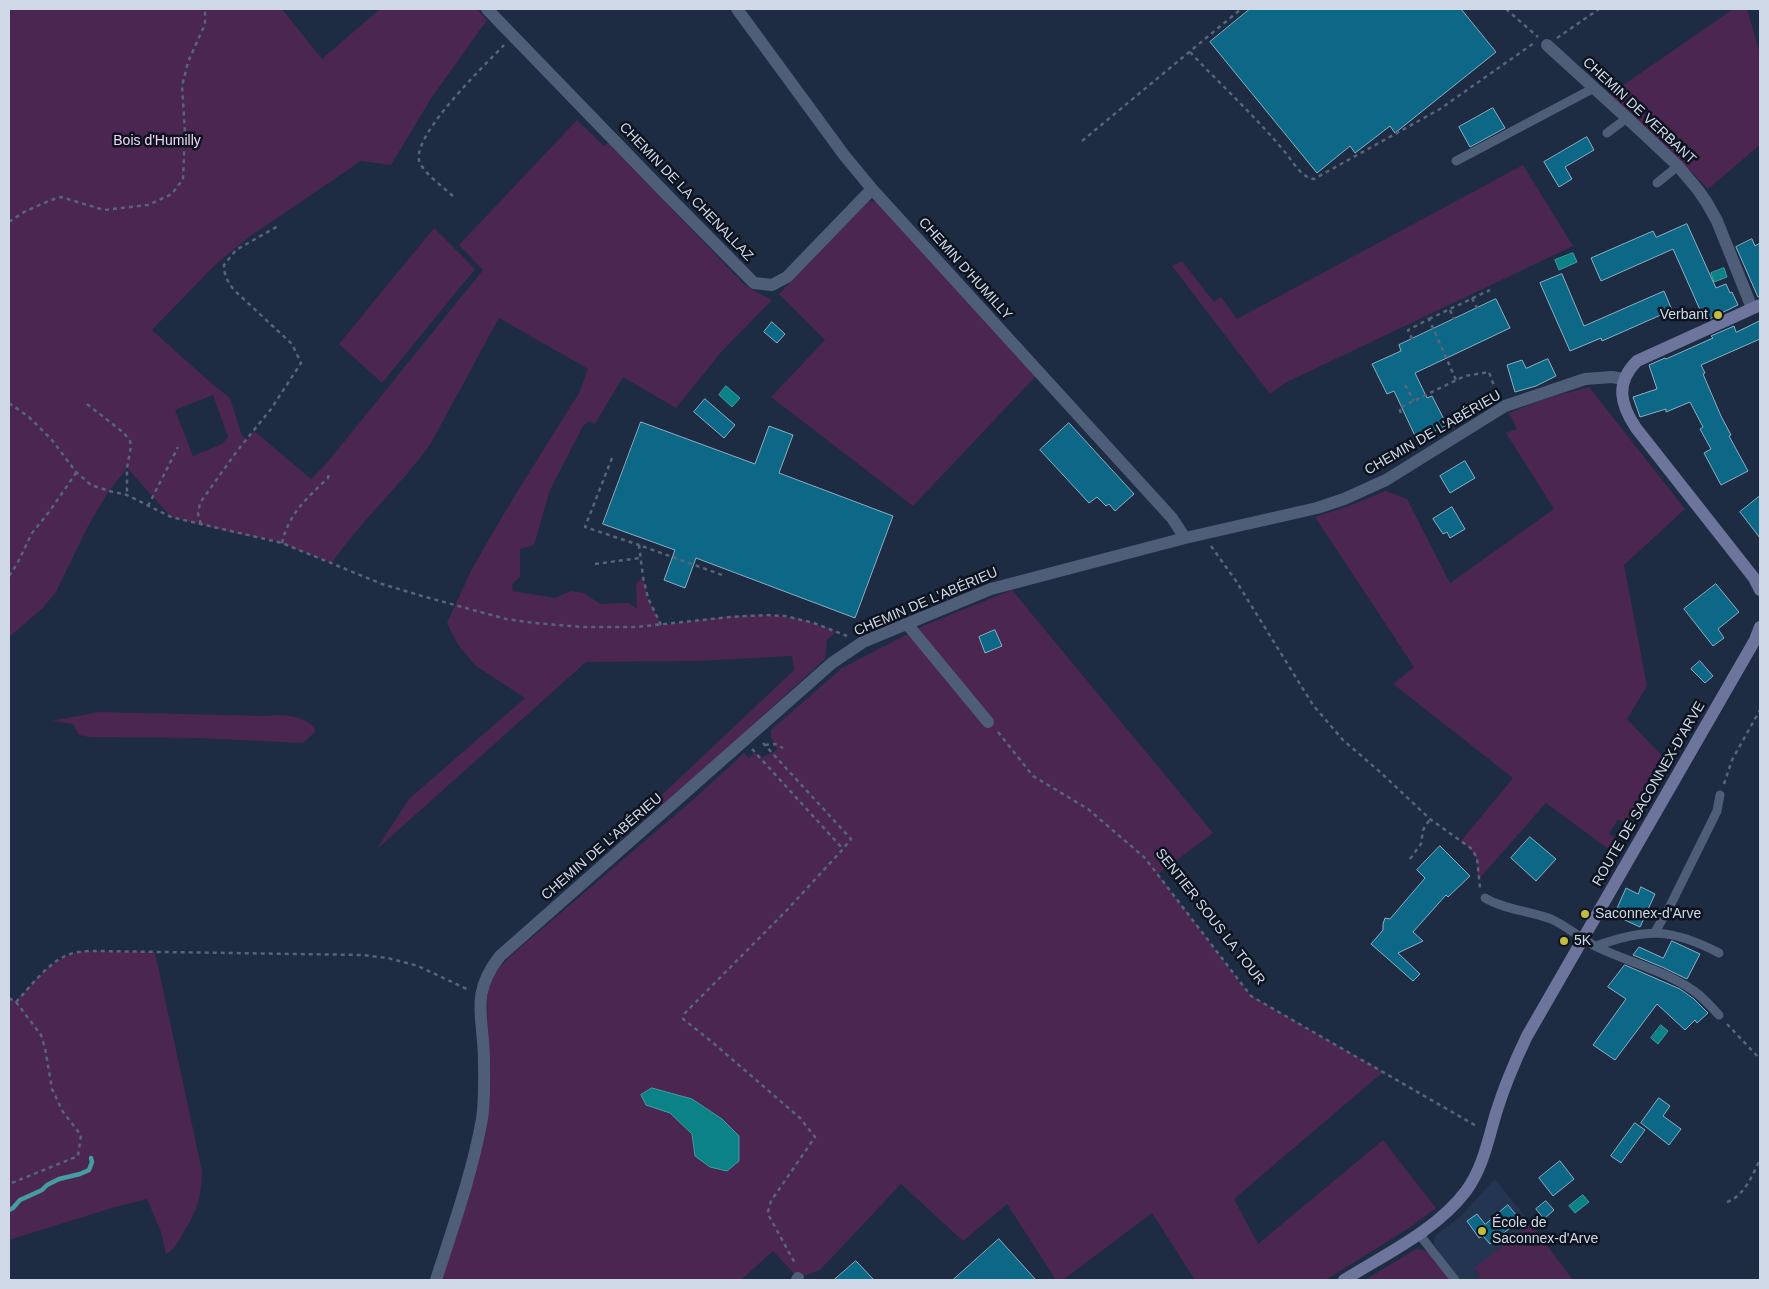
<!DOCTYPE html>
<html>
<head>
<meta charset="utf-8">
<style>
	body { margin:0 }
	#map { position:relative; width:1769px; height:1289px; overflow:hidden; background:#1d2c43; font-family:Helvetica,sans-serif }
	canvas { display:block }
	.frame { position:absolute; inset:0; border:10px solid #ced8e7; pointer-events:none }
</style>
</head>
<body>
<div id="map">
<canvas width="1769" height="1289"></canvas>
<div class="frame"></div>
</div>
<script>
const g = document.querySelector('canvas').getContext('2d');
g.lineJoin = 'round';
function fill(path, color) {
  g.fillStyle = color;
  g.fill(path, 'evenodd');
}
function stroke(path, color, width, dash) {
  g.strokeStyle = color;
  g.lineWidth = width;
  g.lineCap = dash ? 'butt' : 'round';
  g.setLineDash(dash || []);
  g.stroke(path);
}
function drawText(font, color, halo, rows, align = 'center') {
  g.font = font + ' Helvetica,sans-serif';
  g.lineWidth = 5;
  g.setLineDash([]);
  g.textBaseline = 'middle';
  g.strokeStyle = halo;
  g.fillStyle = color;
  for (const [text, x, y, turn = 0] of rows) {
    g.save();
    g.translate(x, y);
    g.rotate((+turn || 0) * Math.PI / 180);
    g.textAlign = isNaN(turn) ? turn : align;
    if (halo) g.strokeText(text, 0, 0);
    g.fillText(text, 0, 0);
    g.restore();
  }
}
fill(new Path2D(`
	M1495,1179l36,45 -57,45 6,7 -6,4h-14l-26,-35v-5l2,-5 25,-19z`), '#243552');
fill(new Path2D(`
	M9,9h273l40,50 58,-50h97l10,11 -55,77 -41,68 -30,-4 -112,76 -32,26 -65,67 58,52 20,16 12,38 6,3 6,-8 57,48 15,-15 157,-194 -24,-25 118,-125 27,26 4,-3 139,144 25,13 -50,51 -46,57 -53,-31 -28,47 -6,-3 -6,5 -33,64 -16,55 -14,4v28l-8,7 1,7 42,7 16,-7 13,2 16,11 29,-1 8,6 -1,-25 7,-7 5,21 13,27c45,-5 93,-16 138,-6 13,3 25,8 37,13l-9,8 -2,19 -161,147 -16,2 146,-138 -2,-14 -92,5 -114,1 -210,188 33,-51 116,-101 -49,-32 -18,-21 -11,-22 24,-52 18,-32 28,-47 62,-99 9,-24 -89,-51 -68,125c-30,43 -70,77 -99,120l-60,-23 -39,-7 -62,-16 -44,-49 -18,23 -21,35 -32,66 -13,16 -34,29zM213,395l15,42 -6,7 -29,12 -18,-46z
	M1733,9h14l13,45v91l-52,44 -30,-31 -69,-63z
	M1523,165l50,81 -288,137 -15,11 -98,-128 10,-5 32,41 7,-5 16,22z
	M868,201l8,1 160,174 -123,130 -142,-109 54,-57 -46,-46z
	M434,228l41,41 -93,114 -43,-39z
	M1589,387l96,122 -61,56 23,121 -20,33 37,39 -37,66 -9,-5 -9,15 10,6 -8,11 -65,-48 -68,77c0,-20 -1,-26 -17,-39l52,-63 -120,-94 21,-17 -99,-150 34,-11 36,-15 22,8 43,84 104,-74 -48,-76 11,-4 -8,-16 36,-14z
	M1012,590l201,243 -55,41 83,110 10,12 132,76 -149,127 24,45 125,-104 53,68 -27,20 -83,52h-131l-43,-67 -89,67h-7l-49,-76 -44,37 -62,-57 -81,86 -22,8 -25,-27 -32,29h-301l42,-132 7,-37 -2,-114c4,-20 7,-24 21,-39l187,-160 49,-45 5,5 6,-6 5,6 12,-5 5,-4 -6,-12v-7l71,-62 83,-43zM652,1089l40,10 30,20 -27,37 -2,-22 -23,-21z
	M99,712l166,4c17,-2 36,-1 49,11l1,5 -12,11 -105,-5 -109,-1 -10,-2 -6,-11 -22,-3z
	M84,951l71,1 47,219c-1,29 -4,38 -19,62 -5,9 -8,16 -17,21l-5,-22 -14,-33 -32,8 -106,33v-242l7,3c21,-22 36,-44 68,-50z
	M1531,1224l42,56h-99l6,-4 -6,-8z
	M1416,1249l7,1 5,2 22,28h-85z`), '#4a2650');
const water = new Path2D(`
	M1573,253l4,9 -18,8 -4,-10z
	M1724,268l3,9 -13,5 -3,-9z
	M726,386l14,12 -8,9 -13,-12z
	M1661,1025l7,6 -10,13 -7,-6z
	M652,1088l40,11 30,20 17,17v25l-12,10 -17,-4 -15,-11 -3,-22 -22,-21 -24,-8 -5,-10z
	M1583,1195l6,7 -14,11 -6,-7z`);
fill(water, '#0a8286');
stroke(water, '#459ca3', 1);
stroke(new Path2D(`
	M9,1210l4,-2 7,-8 22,-10 5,-5 12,-6 21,-5 9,-4 3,-8 -1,-4`), '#459ca3', 4.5);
const building = new Path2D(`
	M1250,9h211l35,43 -101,81 -5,-7 -35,27 -5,-7 -33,27 -107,-131z
	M1493,108l12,20 -35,19 -11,-20z
	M1587,137l7,13 -29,17 7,12 -13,8 -15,-25z
	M1687,224l29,64 10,-4 4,9 2,-1 6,13 -33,16 -32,-72 -72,32 -10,-23 62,-27 3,6z
	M1752,239l3,7 5,-3v54h-2l-22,-50z
	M1562,274l22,52 80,-35 8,19 -70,31 -1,-3 -31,13 -30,-68z
	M1496,299l14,29 -95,45 12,25 5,-2 15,29 -30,15 -23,-49 -7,3 -15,-30 29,-13 -2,-6z
	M1760,321v18l-59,26 4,8 -2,1 18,42 10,19 -2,1 19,35 -27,14 -17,-32 7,-4 -11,-20 3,-2 -13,-25 -24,10v-3l-26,8 -7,-20 24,-8 -8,-24 16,-7 1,1 47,-21 -2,-2 23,-10 2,6z
	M772,322l13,12 -8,9 -13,-11z
	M1548,359l8,17 -20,10 -21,6 -8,-27 15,-5 4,8z
	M705,399l30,26 -11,13 -30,-26z
	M641,422l114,42 14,-38 24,9 -14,38 114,43 -38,102 -159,-60 -11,30 -21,-8 11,-30 -72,-26z
	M1069,423l65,71 -19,17 -6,-7 -3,2 -9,-9 -8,6 -49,-53z
	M1465,461l10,17 -25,15 -10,-17z
	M1760,496v42l-20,-26z
	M1452,507l13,22 -15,9 -3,-6 -4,2 -10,-15z
	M1716,584l23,28 -21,17 6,9 -11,8 -29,-37z
	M995,630l7,16 -17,7 -6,-16z
	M1700,661l13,15 -8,7 -14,-14z
	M1530,837l26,22 -20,22 -25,-23z
	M1440,846l30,30 -22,21 -2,-2 -33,37 10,9 -25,12 22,21 -7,7 -42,-37 12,-14v-6l2,-6 5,1 35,-41 -8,-8z
	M1641,887l14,7 -15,33 -26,-12 12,-27 12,6z
	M1672,941l28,13 -13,25 -25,-12 -29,-12 6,-8 24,11z
	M1625,965l55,24 14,10 14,14 -11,10 -2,-3 -10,10 -28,-26 -42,56 -22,-15 33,-46 -18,-12z
	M1659,1098l11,8 -7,10 18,13 -12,16 -28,-22z
	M1635,1123l10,7 -24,33 -10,-7z
	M1560,1161l14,18 -21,17 -14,-18z
	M1546,1201l8,9 -10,9 -8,-10z
	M1508,1205l12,15 -30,24 -7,-8 -4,2 -12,-17 10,-7 8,10z
	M999,1239l37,41h-83z
	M856,1261l18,19h-40z`);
fill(building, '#0d6888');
stroke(building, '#8bafc1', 1);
stroke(new Path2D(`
	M1506,9l32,28
	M1557,38l42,-29
	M1190,52c31,33 65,64 94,99 9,10 16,26 30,28l126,-70 94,-66
	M1082,141l159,-132
	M453,196c-9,-8 -32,-25 -34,-36 -5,-27 66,-95 85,-115
	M9,222l15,-10 27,-12 10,-3 43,13 44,-5 24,-11 11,-15 2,-47 -3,-46 6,-24 17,-38v-15
	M1472,298l5,10
	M1450,310l4,9
	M1429,319l61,-29
	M1412,339l-4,-9 21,-11 27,61
	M1405,385l9,16
	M9,403l20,14 23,23 24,32 15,13 18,6 18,4 44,22 111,26 100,41 40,12 84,23 28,4 49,4h53l94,-10 36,-2 19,1 29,7 33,13
	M87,404l37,29 6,8 1,5 -4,22v27
	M1401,413l-2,-5 66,-32 24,-4 5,14
	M612,458l-27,69 54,18
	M148,506l30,-59
	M201,524l-3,-10 2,-11 37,-52 34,-42 30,-46 -9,-19 -58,-54c-6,-8 -10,-14 -10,-25l12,-15 42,-24
	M282,543c7,-30 25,-45 46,-65l1,-5
	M1211,546l25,35 77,124 30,35 36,31 51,48 42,30 5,9 3,30
	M595,564l45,-6
	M9,576l8,-12 15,-31 17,-21 27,-39
	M661,625l-13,-27 -5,-21 -4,-32 86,31
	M998,732l35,44 55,33 57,49 106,138 227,131
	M763,743l88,96 -8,10
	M765,745l10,-1 8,4
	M752,749l91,100 -56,61 -102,103 -2,6 28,22 89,77 15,19 -44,64 -3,11 1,4 27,49
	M1724,784l8,-24 28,-50
	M1410,859l11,-15 2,-14 7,-11
	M9,998l7,4 25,33 4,13 7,41 11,23 18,23 -3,21 -69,28
	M16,1002c16,-17 32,-40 54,-48 9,-3 19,-3 28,-3l264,4 26,3 30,8 51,24
	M1727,1024l33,35
	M1727,1202c17,-6 26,-27 33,-43`), '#576579', 2.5, [4, 4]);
stroke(new Path2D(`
	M1607,133l20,-15
	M1456,161l138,-73
	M1657,183l21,-17
	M1485,898c18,11 45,13 66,21 16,7 30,20 46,28 31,15 69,24 97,44 10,7 17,16 25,24
	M1655,932l15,-26 47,-95 3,-16
	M1596,946c51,-18 75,-18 123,7
	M1419,1234l36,46`), '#4e5e78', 9);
stroke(new Path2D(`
	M487,9l181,187 86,87 18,2 15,-8 85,-88
	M737,9l107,146 28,34 300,329 13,20
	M1547,45l80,73 51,48 20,24 9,13 10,18 35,87
	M907,624l81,98
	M436,1280c17,-53 36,-106 46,-161 3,-20 2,-41 2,-61 -1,-43 -14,-64 16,-102l332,-293 31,-21 128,-53 194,-51 132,-30 27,-9 42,-19 119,-74 80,-27 27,-2 12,2
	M797,1280l1,-2`), '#4e5e78', 12);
stroke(new Path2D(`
	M1760,305l-123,56c-22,22 -17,43 -1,67l118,150 6,12
	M1344,1280c40,-25 93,-50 122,-89 17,-23 22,-51 30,-78 8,-26 19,-52 31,-77l228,-396 5,-13`), '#6d759d', 12);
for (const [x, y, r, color] of [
	[1718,315,5,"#c3bd3e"],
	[1585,914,5,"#c3bd3e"],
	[1564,941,5,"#c3bd3e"],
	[1482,1231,5,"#c3bd3e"]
]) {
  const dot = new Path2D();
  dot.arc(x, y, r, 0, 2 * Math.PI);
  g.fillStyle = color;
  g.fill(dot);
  stroke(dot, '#0e141f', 2);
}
drawText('14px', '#ced8e7', '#0e141f', [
	["CHEMIN DE VERBANT",1639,111,43],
	["CHEMIN DE LA CHENALLAZ",686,192,46],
	["CHEMIN D'HUMILLY",965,269,48],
	["CHEMIN DE L'ABÉRIEU",1433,433,-30],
	["CHEMIN DE L'ABÉRIEU",926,602,-23],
	["ROUTE DE SACONNEX-D'ARVE",1649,794,-60],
	["CHEMIN DE L'ABÉRIEU",602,847,-41],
	["SENTIER SOUS LA TOUR",1210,917,52]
]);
drawText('14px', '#f2d3f6', '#0e141f', [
	["Bois d'Humilly",157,141]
]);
drawText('14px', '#ced8e7', '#0e141f', [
	["Verbant",1708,315,"right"],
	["Saconnex-d'Arve",1595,914],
	["5K",1574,941],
	["École de",1492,1223],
	["Saconnex-d'Arve",1492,1239]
], 'left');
</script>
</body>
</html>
